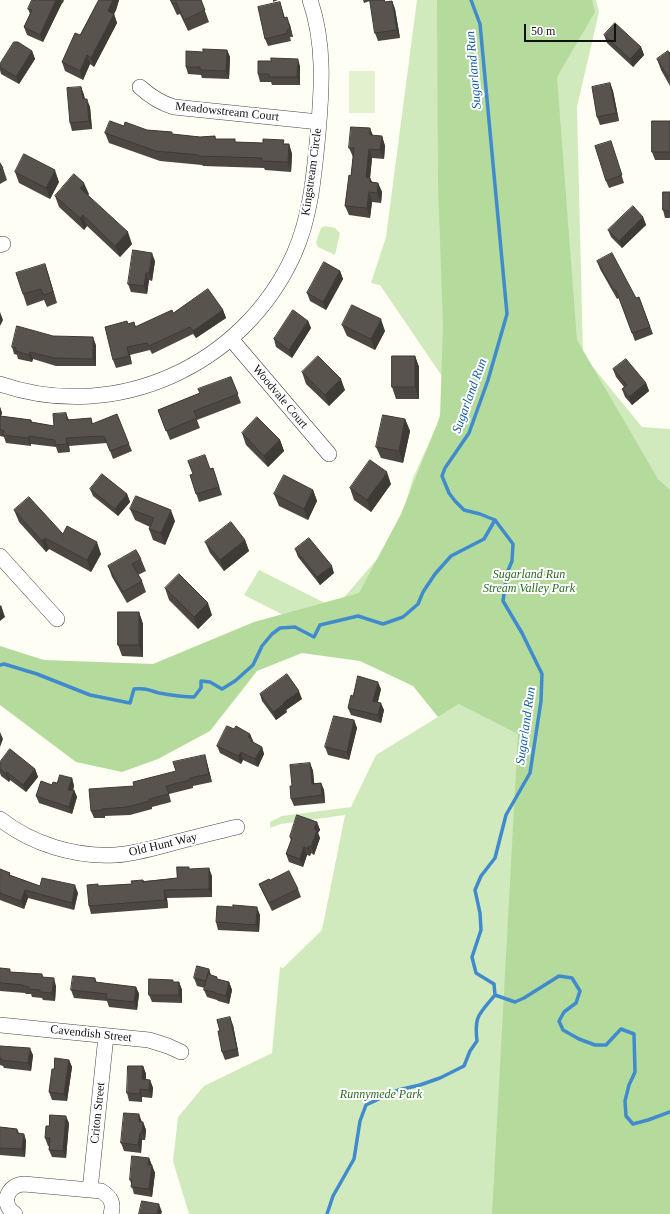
<!DOCTYPE html>
<html>
<head>
<meta charset="utf-8">
<style>
	body { margin:0 }
	#map { position:relative; width:670px; height:1214px; overflow:hidden; background:#fffef4; font-family:Georgia,serif }
	canvas { display:block }
	.scale { position:absolute; left:524px; top:24px; width:92px; height:18px; box-sizing:border-box; border:2px solid #111; border-top:0; padding-left:5px; font-size:12px; line-height:14px; white-space:nowrap; color:#111; -webkit-text-stroke:3px #fff; paint-order:stroke }
</style>
</head>
<body>
<div id="map">
<canvas width="670" height="1214"></canvas>
<div class="scale">50 m</div>
</div>
<script>
const g = document.querySelector('canvas').getContext('2d');
g.lineJoin = 'round';
function fill(path, color) {
  g.fillStyle = color;
  g.fill(path, 'evenodd');
}
function stroke(path, color, width, dash) {
  g.strokeStyle = color;
  g.lineWidth = width;
  g.lineCap = dash ? 'butt' : 'round';
  g.setLineDash(dash || []);
  g.stroke(path);
}
function drawText(font, color, halo, rows, align = 'center') {
  g.font = font + ' Georgia,serif';
  g.lineWidth = 4;
  g.setLineDash([]);
  g.textBaseline = 'middle';
  g.strokeStyle = halo;
  g.fillStyle = color;
  for (const [text, x, y, turn = 0] of rows) {
    g.save();
    g.translate(x, y);
    g.rotate((+turn || 0) * Math.PI / 180);
    g.textAlign = isNaN(turn) ? turn : align;
    if (halo) g.strokeText(text, 0, 0);
    g.fillText(text, 0, 0);
    g.restore();
  }
}
fill(new Path2D(`
	M417,0h179l3,12 -22,95 6,248 59,72 28,2v785h-481l-16,-53 5,-44 26,-31 68,-33 8,-86 3,1 39,-38 23,-115 -64,9 -11,4v-6l12,-6 69,-9 25,-52 83,-51 -215,-109 15,-25 76,38 61,-71 17,-59 24,-53 11,-40 -68,-100 -9,-2 15,-46z
	M325,226l10,2 5,5 -5,22 -17,-8 -2,-5 5,-14z`), '#d1eabd');
fill(new Path2D(`
	M437,0h155l3,12 -38,65 20,263 81,139 12,11v724h-178l26,-480 -59,-30 -21,13 -25,-31 -53,-25 -58,-8 -45,18 -47,60 -52,28 -36,13 -46,-10 -76,-57v-59l44,14 109,4 101,-42 105,-29 42,-79 39,-97 3,-92 -5,-139z`), '#b4db9c');
fill(new Path2D(`
	M349,71h26v42h-26z`), '#e3f1cf');
stroke(new Path2D(`
	M0,665l4,-1 33,10 53,21 40,8 4,-14c11,-1 14,1 25,4 11,2 23,4 35,4l7,-9v-7l9,1 12,7 13,-8 18,-16 9,-19 10,-12 8,-6 15,-1 19,10 6,-12 38,-9 25,8 20,-7 15,-13 5,-12 12,-18 16,-18 33,-17 11,-19
	M495,995l20,7 9,-4 35,-22 13,2 8,13 -4,12 -12,9 -5,9 4,9 16,9 16,6h11l15,-16 13,5 1,38 -6,13 -4,16 1,15 7,8 15,-4 22,-8
	M327,1214l6,-18 21,-37 6,-38 6,-16 32,-15 22,-5 20,-7 24,-12 6,-15 7,-10c-3,-25 2,-27 18,-46l-1,-11 -18,-11 -4,-16 9,-27 -1,-17 -5,-23 6,-14 14,-18 11,-43 24,-42 11,-72 1,-27 -20,-41 -19,-32 4,-28 5,-12 1,-17 -18,-24 -15,-6 -16,-4 -9,-9 -6,-8 -7,-17 3,-8 24,-35 19,-53 19,-66 -27,-290 -9,-24`), '#408bcd', 3.5);
const street = new Path2D(`
	M140,87c11,10 20,16 34,20l145,15
	M0,245l3,-1
	M231,339l98,115
	M0,384c117,40 244,-19 294,-130 17,-38 20,-80 24,-120 4,-45 7,-91 -8,-134
	M0,556l57,63
	M0,819c32,25 74,38 115,36 18,-1 36,-6 54,-11 23,-6 46,-12 68,-17
	M0,1025l149,15 19,6 13,6
	M90,1190l16,-154
	M15,1214c-15,-10 -8,-29 9,-30l77,7c10,6 13,12 10,23`);
stroke(street, '#444', 16);
stroke(street, '#fff', 15);
fill(new Path2D(`
	M38,0h26l-1,3h-1l-19,39 -16,-7 -3,-8 6,-13 -2,-5z
	M99,0h20l-3,10 -2,4 3,9 -23,44 -4,-3 -7,16 -18,-9 -3,-9 18,-27z
	M170,0h31l8,22 -21,9 -8,-17 -3,1z
	M273,0h5l-5,2z
	M363,0h22v2l7,-1 3,8 5,29 -22,3 -3,-8 -5,-32 -6,2z
	M280,2l5,16 5,7 3,12h-3l1,4 -23,5 -3,-7z
	M604,35l37,12 3,8 -11,12 -26,-24z
	M227,50l3,7 -1,22 -27,-1 -1,-3 -13,-1 -2,-7 17,-15z
	M32,51l3,8 -16,25 -18,-10 -1,-4v-6z
	M670,52v34l-9,-16 -4,-11z
	M300,66v19h-28l-1,-3h-11l-2,-8z
	M610,83l3,8 6,30 -19,4 -3,-8z
	M81,87l3,8 1,4 5,8 2,22 -20,2 -2,-8z
	M670,121v39h-15l-3,-8z
	M124,126l23,4 25,2v2l28,3 15,-1 1,3 20,3 53,2 3,10 -1,18 -26,-2 -1,-2 -61,-2 -1,-1 -42,-4 -51,-18 -4,-10z
	M373,136h9l3,10 -1,13 -12,-1 -2,20 2,4 6,1 4,9 -1,11 -9,-1 -2,16 -21,-3 -4,-9 6,-30 2,-19 -4,-9z
	M613,149l11,34 -15,5 -3,-7z
	M0,163l3,5 4,12 -7,4z
	M15,172l44,10 -9,17 -31,-16z
	M670,192v26h-5l-2,-8z
	M89,194l-1,1 44,49 -12,13 -33,-31 -3,4 -25,-23 -4,-11z
	M643,217l3,8 -24,23 -11,-11 -3,-7z
	M155,261l-3,20 -3,-1 -2,14 -16,-2 -3,-8z
	M597,261l39,37 3,-1 14,37 -18,7 -16,-43 -2,1 -17,-30z
	M45,264l12,39 -10,4 -3,-7 -17,6 -4,-12z
	M340,271l3,8 -17,31 -16,-9 -3,-8z
	M223,310l3,8 -30,20 -3,-4 -41,20 -2,-4 -20,5 2,9 -16,4 -3,-8 15,-36 6,-2 2,5 37,-14z
	M308,321l3,7 -19,30 -16,-11 -2,-8z
	M342,325l43,6 -10,19 -28,-14z
	M53,336l43,9v21h-40l-23,-7 -1,3 -14,-3 -1,-4 -3,-1 -2,-7z
	M415,356l4,11v32h-23l-4,-12z
	M613,369l33,14 3,8 -17,14 -7,-8 -3,-8 2,-2 -8,-10z
	M302,372l43,18 -16,16 -23,-22z
	M231,377l10,26 -44,17 3,8 -30,12 -12,-30 42,-17z
	M0,407l2,6 -1,3 30,4 1,2 22,4 12,-13 3,7 22,-2 2,6 36,20 3,7 -19,8 -6,-16 -38,3 1,6 -12,1 -2,-6 -25,-3v2l-25,-3 -2,-6 -4,-1z
	M405,419l5,12 -7,32 -22,-5 -5,-11z
	M242,433l38,7 4,11 -16,16 -22,-22z
	M213,468l9,27 -23,7 -9,-27z
	M391,484l-20,28 -17,-12 -4,-12z
	M90,489l37,5 3,8 -12,14 -25,-20z
	M313,490l4,11 -9,19 -29,-14 -5,-12z
	M130,509l45,12 -10,24 -12,-5 -4,-11 1,-2 -15,-7z
	M14,510l49,24 38,20 -10,18 -42,-23 -3,3 -27,-30z
	M245,540l4,11 -25,20 -14,-18 -5,-11z
	M295,549l39,24 -14,12 -22,-28z
	M141,559l5,12 -8,4 4,6 4,11 -19,11 -15,-26 -4,-11z
	M165,588l47,27 -14,14 -29,-29z
	M139,612l4,12v33l-21,-1 -4,-11z
	M381,689l-3,13 6,8 -3,13 -30,-8 -3,-7 5,-12z
	M260,694l42,5 -16,11 1,2 -11,8 -14,-19z
	M354,720l3,8 -8,32 -21,-5 -3,-8z
	M234,729l16,5 4,9 8,4 2,7 -6,13 -15,-7 -2,4 -21,-11 -3,-7z
	M0,762l35,7 3,8 -12,15 -16,-12 -1,2 -8,-6 -1,-3z
	M207,763l5,19 -19,4v2l-24,6 2,8 -19,5v2l-22,6 -25,1v2h-11l-3,-7 43,-25z
	M310,763l3,8 1,12h7l3,7 1,13 -31,3 -3,-7 1,-13z
	M72,778l2,8 -1,4h1l3,7 -5,17 -33,-11 -3,-7 16,-11z
	M317,822l3,8 -2,3 2,5 -6,17 -3,-2 -1,3 -3,-1 -4,12 -14,-5 -3,-8 5,-13 -1,-4z
	M189,867v2l23,7v21l-45,1 1,10 -77,6 -2,-8 9,-20 34,-2 11,-4 1,1 33,-3z
	M0,869l10,4v2l30,11 38,7 -4,17 -46,-12 -4,11 -24,-9z
	M270,880l28,9 3,8 -29,14 -10,-20 -3,-7z
	M233,907l27,8 -1,17 -41,-2 -2,-8z
	M0,968l11,4 31,2 1,3 13,9 -1,15 -12,-1 -1,-2 -10,-1 -1,-3h-5l-1,-1 -25,-2z
	M209,969l2,6 7,5 11,2 3,8 -3,14 -11,-3 -1,-1 -10,-3 -3,-7 1,-2 -8,-2 -3,-8z
	M95,978l2,5 39,4 3,7 -2,16 -28,-3 -2,-6 -33,-3 -3,-8z
	M173,982h6l3,8v13l-30,-1 -3,-7z
	M233,1025l6,31 -14,4 -3,-8 -2,-21z
	M0,1046l33,9 -2,16 -27,-3 -1,-2 -3,-1z
	M69,1060l3,7 -5,34 -15,-1 -3,-8 5,-23z
	M143,1066l3,8v6h4l3,8 -1,10 -10,-1v5l-13,-1 -2,-8z
	M142,1122h1l3,8 -1,10h-3l-1,13 -17,-2 -3,-8z
	M69,1123l-3,35 -14,-1 -3,-7v-4h-1l-3,-8 4,-12z
	M0,1127l17,2 2,4 5,1 2,7 -1,16 -25,-2z
	M149,1158l6,15 -3,24 -18,-3 -4,-14z`), '#4d4742');
fill(new Path2D(`
	M56,0h5l1,3 -19,39 -3,-7z
	M113,0h6l-3,10 -2,4 3,9 -23,44 -3,-9 17,-47z
	M392,1l3,8 5,29 -3,-8z
	M287,17l3,8 3,12 -3,-8z
	M641,47l3,8 -11,12 -3,-8z
	M227,50l3,7 -1,22 -3,-8z
	M32,51l3,8 -16,25 -3,-7z
	M87,55l3,9 -7,16 -3,-9z
	M298,59l2,7v19l-3,-8z
	M610,83l3,8 6,30 -3,-8z
	M81,87l3,8 1,12 -2,-8z
	M87,99l3,8 2,22 -3,-8z
	M370,128l4,10 -4,-3z
	M382,136l3,10 -1,13 -4,-9z
	M289,144l3,10 -1,18 -3,-10z
	M369,149l3,9 -2,20 4,9 -8,-10z
	M55,170l4,12 -9,17 -4,-11z
	M84,183l5,11 -5,5 -4,-11z
	M378,183l4,9 -1,11 -4,-10z
	M369,192l3,10 -2,16 -3,-10z
	M83,215l4,11 -3,4 -4,-12z
	M643,217l3,8 -24,23 -3,-7z
	M128,232l4,12 -12,13 -5,-11z
	M152,253l3,8 -3,20 -3,-8z
	M45,264l4,12 8,27 -4,-11z
	M340,271l3,8 -17,31 -3,-8z
	M146,273l3,7 -2,14 -3,-8z
	M223,310l3,8 -30,20 -3,-7z
	M0,312l3,8 -3,6z
	M381,319l4,12 -10,19 -4,-11z
	M308,321l3,7 -19,30 -3,-8z
	M93,337l3,8v21l-3,-7z
	M127,347l3,8 2,9 -3,-8z
	M30,352l3,7 -1,3 -3,-7z
	M415,356l4,11v32l-4,-12z
	M341,379l4,11 -16,16 -4,-11z
	M646,383l3,8 -17,14 -3,-8z
	M0,407l2,6 -2,6z
	M405,419l5,12 -7,32 -4,-12z
	M29,436l2,8v2l-3,-8z
	M66,438l3,8 1,6 -3,-8z
	M280,440l4,11 -16,16 -4,-11z
	M387,472l4,12 -20,28 -4,-12z
	M313,490l4,11 -9,19 -4,-11z
	M127,494l3,8 -12,14 -3,-7z
	M171,510l4,11 -10,24 -4,-12z
	M45,538l4,11 -3,3 -4,-11z
	M245,540l4,11 -25,20 -4,-11z
	M97,542l4,12 -10,18 -4,-12z
	M332,566l2,7 -14,12 -3,-8z
	M208,603l4,12 -14,14 -4,-12z
	M1,605l4,12 -5,4v-15z
	M139,612l4,12v33l-4,-12z
	M378,682l3,7 -5,19 -3,-7z
	M299,691l3,8 -16,11 1,2 -11,8 -3,-8 10,-9z
	M381,703l3,7 -3,13 -3,-8z
	M354,720l3,8 -8,32 -2,-8z
	M0,732l3,7 -3,8z
	M250,734l5,13 -7,-10z
	M262,747l2,7 -6,13 -3,-8z
	M241,752l2,8 -2,4 -3,-8z
	M205,755l2,8 5,19 -3,-8z
	M310,763l3,8 2,20 -3,-7z
	M35,769l3,8 -12,15 -3,-7z
	M7,772l3,8 -1,2 -3,-8z
	M72,778l2,8 -3,12 -3,-8z
	M321,783l3,7 1,13 -3,-8z
	M74,790l3,7 -5,17 -3,-7z
	M317,822l3,8 -2,3 2,5 -6,17 -3,-8 3,-18z
	M308,846l3,7 -1,3 -2,-7z
	M304,847l3,8 -4,12 -3,-8z
	M209,868l3,8v21l-3,-8z
	M75,885l3,8 -4,17 -2,-7z
	M25,890l3,8 -4,11 -3,-8z
	M164,890l3,8 1,10 -3,-8z
	M257,907l3,8 -1,17 -3,-7z
	M209,969l2,8 -3,12 -2,-8z
	M54,978l2,8 -1,15 -3,-8z
	M179,982l3,8v13l-3,-8z
	M229,982l3,8 -3,14 -3,-8z
	M136,987l3,7 -2,16 -3,-8z
	M230,1017l3,8 6,31 -2,-7z
	M30,1048l3,7 -2,16 -3,-8z
	M69,1060l3,7 -5,34 -3,-7z
	M143,1066l3,8 -1,13 -3,-8z
	M150,1080l3,8 -1,10 -3,-8z
	M140,1089l2,8v5l-2,-8z
	M139,1114l3,8h-3z
	M66,1116l3,7 -3,35 -3,-7z
	M143,1122l3,8 -1,10 -3,-8z
	M140,1133l2,7 -1,13 -3,-8z
	M24,1134l2,7 -1,16 -3,-8z
	M149,1158l6,15 -3,24 -3,-8 -1,-24z
	M159,1204l3,8 -1,2h-4z`), '#3e3a36');
const building = new Path2D(`
	M32,0l6,1v-1h18l-16,35 -16,-8 8,-17 -4,-1z
	M99,0h14l-5,11 6,3 -23,44 -4,-3 -7,16 -18,-9 13,-29 5,2z
	M171,0h30l4,10 -21,10 -8,-18 -3,2z
	M370,0h14l1,2 7,-1 5,29 -22,3z
	M280,2l4,16 3,-1 3,12 -3,1 1,3 -23,6 -7,-32z
	M615,23l26,24 -11,12 -26,-24z
	M14,42h4l14,9 -16,26 -16,-10v-3z
	M203,49l24,1 -1,21 -26,-1v-3h-14v-16l17,1z
	M668,51l1,2 1,-1v23l-2,2 -11,-18z
	M271,58l27,1 -1,18h-28v-3h-11v-13h13z
	M610,83l6,30 -19,4 -5,-30z
	M81,87l2,12h4l2,22 -19,2 -3,-35z
	M110,121l14,5 1,-4 22,8 25,2v2l28,3 15,-1v3h20v3l28,1v-4l21,1 -1,4h6l-1,18 -26,-1v-3l-63,-2v-1l-43,-4 -51,-18z
	M652,121h18v31h-18z
	M351,127l19,1v7l12,1 -2,14 -11,-1 -3,28 4,1v4l8,1 -1,10 -8,-1 -2,16 -22,-2 4,-31 2,1 3,-28h-5z
	M611,141l11,34 -16,6 -11,-35z
	M24,154l31,16 -9,18 -31,-16z
	M0,163l3,5 -3,2z
	M74,174l10,9 -4,5 48,44 -13,14 -32,-31 -3,3 -25,-22z
	M663,192h7v19l-7,-1z
	M633,206l10,11 -24,24 -11,-11z
	M133,250l19,3 -3,20h-3l-2,13 -16,-2z
	M612,253l24,45 3,-1 11,30 -18,6 -16,-43 -2,1 -17,-30z
	M324,262l16,9 -17,31 -16,-9z
	M45,264l8,28 -10,3 -2,-6 -18,5 -7,-21z
	M208,289l15,21 -30,21 -3,-4 -41,19 -2,-3 -20,4 2,9 -16,4 -8,-33 22,-6 1,3 6,-2 1,5 37,-17 1,3z
	M352,305l29,14 -10,20 -29,-14z
	M293,310l15,11 -19,29 -15,-11z
	M17,326l36,10 40,1v22l-39,-1 -24,-6 -1,3 -13,-4v-3l-4,-1z
	M318,356l23,23 -16,16 -23,-23z
	M392,356h23v31h-23z
	M626,359l20,24 -17,14 -7,-8 5,-4 -14,-16z
	M231,377l7,17 -44,17 3,7 -31,13 -8,-21 42,-17 -2,-4z
	M66,413l1,7 24,-2 1,6 25,-10 12,30 -19,7 -6,-15 -38,2 1,6 -12,1v-5l-26,-4 -1,2 -25,-3 1,-4 -4,-2v-13l31,4v2l23,4 -1,-12z
	M383,415l22,4 -6,32 -23,-4z
	M257,417l23,23 -16,16 -22,-23z
	M205,455l5,14 3,-1 6,19 -23,7 -6,-19 3,-1 -5,-13z
	M370,460l17,12 -20,28 -17,-12z
	M102,474l25,20 -12,15 -25,-20z
	M284,475l29,15 -9,19 -30,-15z
	M136,496l35,14 -10,23 -12,-4 5,-11 -24,-9z
	M29,497l34,37 4,-8 30,16 -10,18 -42,-22 -3,3 -28,-31z
	M231,522l14,18 -25,20 -15,-18z
	M309,538l23,28 -15,11 -22,-28z
	M136,550l5,9 -9,5 10,17 -19,11 -15,-26z
	M179,574l29,29 -14,14 -29,-29z
	M118,612h21v33h-21z
	M287,674l12,17 -16,12 1,1 -11,8 -13,-18z
	M358,676l20,6 -5,19 8,2 -3,12 -30,-7 3,-13 2,1z
	M334,716l20,4 -7,32 -22,-5z
	M227,726l7,3 2,-3 14,8 -2,3 4,2 -1,2 11,6 -7,12 -14,-7 -3,4 -21,-10z
	M10,749l25,20 -12,16 -16,-13 -1,2 -6,-5v-7z
	M205,755l4,19 -19,4v2l-24,6 3,8 -20,5 1,2 -23,6 -25,2v1l-11,1 -2,-22 45,-3 -1,-4 43,-11 -3,-9z
	M310,763l2,21 9,-1 1,12 -31,4 -1,-13h2l-2,-21z
	M60,775l12,3 -4,12h6l-5,17 -33,-11 5,-15 11,4 1,-3 4,1z
	M297,815l20,7 -3,7 3,1 -6,17 -3,-1v3l-4,-2 -4,12 -14,-5 6,-16 -2,-1z
	M177,867h12v2l20,-1v21l-45,1 1,10 -76,6 -2,-21 11,-1v2l34,-2 -1,-3 12,-1v2l34,-4z
	M0,869l10,4 -1,2 31,11 2,-8 33,7 -3,18 -47,-13 -4,11 -21,-8z
	M289,871l9,18 -29,14 -10,-19 10,-5 1,1z
	M233,905l24,2 -1,18 -40,-3 1,-16 16,1z
	M197,966l12,3 -3,12 -12,-3z
	M0,968l10,1v3l32,2v3l12,1 -2,15 -12,-1v-2l-11,-1v-2l-6,-1v-1l-23,-2z
	M208,974l9,3v2l12,3 -3,14 -11,-3v-1l-11,-2z
	M73,976l22,2v4l41,5 -2,15 -28,-3 1,-5 -36,-4z
	M149,979l24,1v2h6v13h-30z
	M230,1017l7,32 -15,3 -4,-21h2l-3,-11z
	M0,1046l30,2 -2,15 -27,-3v-2h-1z
	M55,1058l14,2 -5,34 -15,-2 3,-23h2z
	M128,1066h15l-1,13 8,1 -1,10 -9,-1v5l-13,-1z
	M124,1113l15,1v8h4l-1,10 -2,1 -2,12 -17,-2z
	M50,1115l16,1 -3,35 -14,-1 1,-12h-5l1,-12h3z
	M0,1127l17,2v4l7,1 -2,15 -22,-1z
	M132,1156l17,2 -1,7h4l-3,24 -18,-2 1,-7h-2z
	M142,1201l17,3 -2,10h-18z`);
fill(building, '#59534d');
stroke(building, '#3e3a36', 1);
drawText('12px', '#111', '#fff', [
	["Meadowstream Court",227,112,6],
	["Kingstream Circle",312,172,-82],
	["Woodvale Court",280,397,50],
	["Old Hunt Way",163,845,-13],
	["Cavendish Street",91,1034,6],
	["Criton Street",98,1113,-84]
]);
drawText('italic 12px', '#2a6a20', '#fff', [
	["Sugarland Run",529,575],
	["Stream Valley Park",529,589],
	["Runnymede Park",381,1095]
]);
drawText('italic 13px', '#185ea4', '#fff', [
	["Sugarland Run",474,70,-95],
	["Sugarland Run",470,396,-70],
	["Sugarland Run",526,726,-82]
]);
</script>
</body>
</html>
